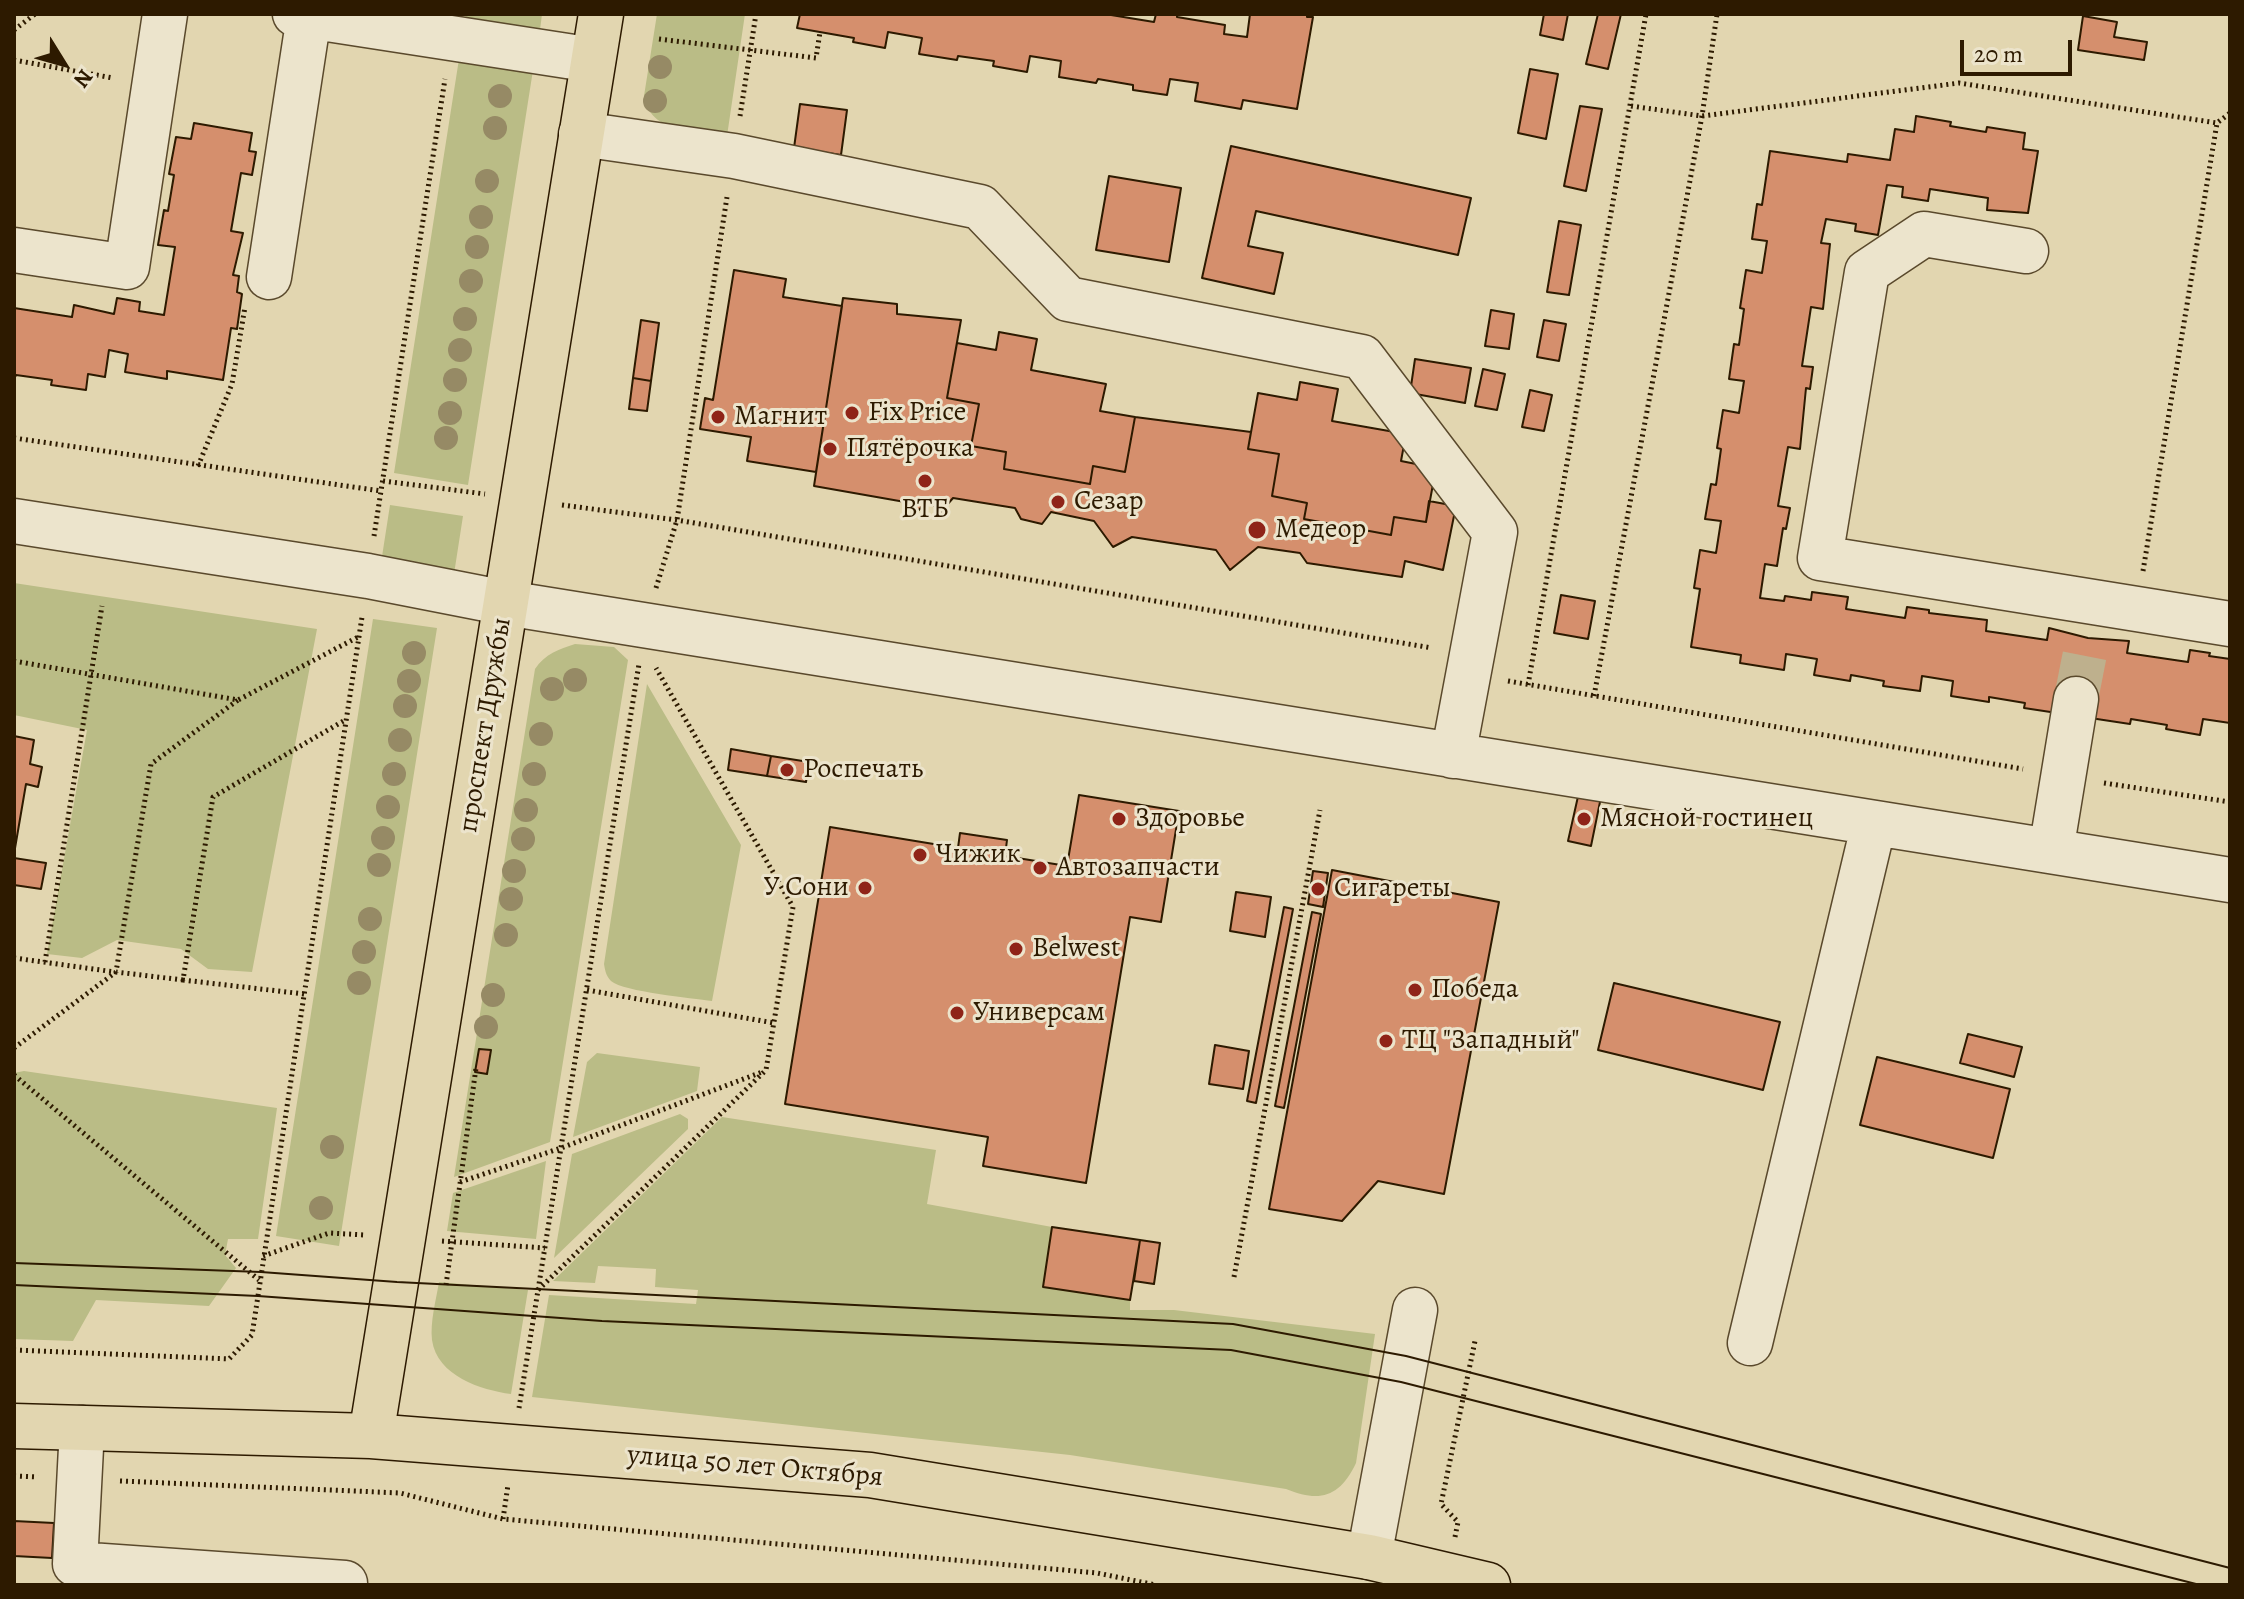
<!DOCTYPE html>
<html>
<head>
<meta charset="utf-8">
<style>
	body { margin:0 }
	#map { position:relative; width:2244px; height:1599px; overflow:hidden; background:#e2d6b0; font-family:Alegreya,serif }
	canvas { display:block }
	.frame { position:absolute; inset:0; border:16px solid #2d1a00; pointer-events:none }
	.north { position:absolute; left:24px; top:24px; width:80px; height:80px; -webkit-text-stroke:6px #ece4cc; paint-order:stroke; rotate:127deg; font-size:22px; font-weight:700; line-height:32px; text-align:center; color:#2d1a00 }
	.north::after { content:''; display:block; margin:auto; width:28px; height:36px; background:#2d1a00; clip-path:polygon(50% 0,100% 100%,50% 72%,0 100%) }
	.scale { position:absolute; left:1960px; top:40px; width:112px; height:36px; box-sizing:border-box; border:4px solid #2d1a00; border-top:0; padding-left:10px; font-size:24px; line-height:28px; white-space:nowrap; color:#2d1a00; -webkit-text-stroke:6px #ece4cc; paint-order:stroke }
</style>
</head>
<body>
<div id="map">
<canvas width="2244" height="1599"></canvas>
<div class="frame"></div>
<div class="north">N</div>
<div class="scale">20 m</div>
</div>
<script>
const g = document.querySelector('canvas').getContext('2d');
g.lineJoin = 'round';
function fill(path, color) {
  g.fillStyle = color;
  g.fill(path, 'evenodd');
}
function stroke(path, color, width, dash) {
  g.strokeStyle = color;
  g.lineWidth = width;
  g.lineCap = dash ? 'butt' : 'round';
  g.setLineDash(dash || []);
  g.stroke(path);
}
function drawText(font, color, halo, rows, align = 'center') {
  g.font = font + ' Alegreya,serif';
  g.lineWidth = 6;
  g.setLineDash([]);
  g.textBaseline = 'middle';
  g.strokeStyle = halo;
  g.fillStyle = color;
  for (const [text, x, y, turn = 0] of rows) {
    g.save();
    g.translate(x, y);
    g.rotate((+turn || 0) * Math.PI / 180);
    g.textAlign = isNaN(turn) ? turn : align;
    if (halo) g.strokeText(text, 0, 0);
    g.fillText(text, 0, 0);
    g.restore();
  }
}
fill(new Path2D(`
	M466,14h76l-3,24 -75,-12z
	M657,14h88l-18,122c-31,-5 -77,-2 -83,-40z
	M459,59l74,11 -65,415 -74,-12z
	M390,505l73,11 -9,58 -73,-11z
	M14,583l303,46 -65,343 -44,-3 -27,-20 -64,-9 -35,18 -35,-4 40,-224 -73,-15z
	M373,619l64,9 -98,618 -63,-10z
	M575,644l39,3 14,13 -78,482 -96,35 81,-508c10,-15 24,-20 40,-25z
	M647,684l94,161 -29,156c-20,-3 -88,-9 -101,-20 -5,-5 -6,-11 -7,-17z
	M597,1053l103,14 -3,24 -124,46 14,-75z
	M24,1071l253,37 -19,131h-30l-3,16 11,13 -27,38 -113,-6 -23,41 -59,-2v-266z
	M680,1114l8,5v10l-134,129 18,-104z
	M722,1117l214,33 -9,54 125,23 -8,60 86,13v10h44l201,24 -19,129c-16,34 -36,40 -70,26l-216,-34 -538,-58 17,-102 147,9 2,-14 -43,-3 1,-18 -58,-3 -3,17 -42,-2z
	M546,1161l-10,78 -89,-8 6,-38z
	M439,1282l89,8 -17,104c-30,-4 -74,-18 -79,-54 -2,-18 4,-40 7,-58z`), '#babc86');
const building = new Path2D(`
	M800,14h305l49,8 2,-8h21v3l48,8 -1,9 23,3 3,-23h57v3h6l-16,92 -54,-9 -2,9 -46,-8 3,-18 -28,-4 -3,16 -34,-5v-5l-35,-6 -2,4 -37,-6 2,-16 -31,-5 -3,16 -34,-6 1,-5 -36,-5 -1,4 -38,-6 3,-16 -34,-6 -3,16 -32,-6 1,-4 -57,-10z
	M1544,14h24l-5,26 -23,-5z
	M1598,14h23l-13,55 -22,-5z
	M2083,16l34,6 -3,15 33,5 -3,18 -66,-10z
	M1530,69l28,5 -12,65 -28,-6z
	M800,104l47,6 -6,45 -47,-7z
	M1580,106l22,3 -16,82 -22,-5z
	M1916,116l35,6 -1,4 36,6 1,-5 38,6 -2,16 15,2 -10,62 -41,-3 1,-12 -58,-9 -2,12 -26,-4 1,-10 -16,-2 -9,50 -23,-4 1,-7 -30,-5 -5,24 9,1 -7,65 -12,-2 -9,59 11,1 -3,22 -4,-1 -6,61 -12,-2 -10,59 12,2 -4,21 -3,-1 -6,38 -12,-2 -5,34 24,3 1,-5 26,4 1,-8 36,5 -2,12 59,9 2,-11 22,3v3l58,7 -1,11 61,9 2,-12 39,10 41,3 -2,12 61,9 2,-12 20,3 -1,3 21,3v64l-27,-4 -3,16 -34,-6 1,-4 -36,-6 -1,5 -106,-16 1,-5 -36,-6v5l-38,-6 2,-15 -31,-5 -2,15 -37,-5 1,-5 -33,-6 -1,6 -36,-6 3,-16 -31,-5 -2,16 -44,-7 1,-8 -50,-8 9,-58 -6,-1 6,-38 16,3 5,-32 -16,-2 6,-35 5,1 5,-36 -4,-1 6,-38 16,3 5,-32 -15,-2 5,-35 5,1 5,-36 -4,-1 6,-38 16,3 5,-32 -15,-2 5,-35 5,1 8,-54 77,11 1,-8 42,6 5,-31 19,3z
	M194,123l58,10 -3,18 7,1 -4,23 -11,-2 -10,58 12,2 -10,42 6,1 -2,16 5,2 -5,35 -6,-1 -8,52 -56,-9v8l-42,-7 3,-18 -19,-4 -4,27 -17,-3 -2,16 -35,-5 1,-5 -36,-5 -2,4v-71l58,9 2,-12 40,9 3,-16 23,4 -1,9 25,4 11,-68 -17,-2 6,-35 4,1 6,-36 -5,-1 7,-37 15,2z
	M1231,146l240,52 -13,57 -202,-44 -8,35 35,7 -9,41 -72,-16z
	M1109,176l72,12 -12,74 -73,-12z
	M1559,221l22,4 -12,70 -22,-3z
	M734,270l52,9 -3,18 59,9 -26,166 -69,-11 4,-24 -51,-8 5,-31 8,2z
	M843,298l54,6v10l64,6 -14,78 32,6 -8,42 35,6 -2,17 86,15 3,-18 32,6 10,-55 116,15 -3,17 31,5 -7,42 35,7 -3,16 87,16 3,-18 32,5 3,-21 27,5 -13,64 -38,-9 -3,16 -95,-14 -7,-10 -42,-6 -28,23 -14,-20 -84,-13 -19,10 -19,-26 -43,-9 -9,12 -21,-5 -6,-11 -62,-10 -12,14 -13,-12 -12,13 -11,-11 -91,-16z
	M1491,310l23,4 -5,35 -24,-3z
	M641,320l18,3 -8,58 -18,-3z
	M1544,320l22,4 -7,37 -22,-4z
	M999,332l38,7 -6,31 75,14 -6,27 35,6 -10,55 -32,-6 -3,18 -86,-15 2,-17 -35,-6 8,-42 -32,-6 10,-55 39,7z
	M1415,359l56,9 -6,35 -55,-10z
	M1483,369l22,5 -8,36 -22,-4z
	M633,378l18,3 -4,30 -18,-2z
	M1300,382l38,7 -6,32 74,13 -5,27 35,7 -10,54 -32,-5 -3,18 -87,-16 3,-16 -35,-7 7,-42 -31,-5 10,-56 39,7z
	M1530,390l22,5 -8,36 -22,-4z
	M1561,595l34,6 -7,38 -34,-6z
	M14,736l20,4 -4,24 12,3 -4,20 -12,-3 -12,70z
	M731,749l40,7 -4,20 -39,-6z
	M771,756l38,6 -3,20 -39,-6z
	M1579,792l22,5 -10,49 -23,-5z
	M1079,795l100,16 -18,111 -31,-5 -44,266 -103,-17 5,-29 -203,-33 45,-277 128,21 2,-15 47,7 -2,16 62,10z
	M14,858l32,5 -5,26 -27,-4z
	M1332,870l167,32 -55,292 -66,-13 -36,40 -73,-12z
	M1313,871l15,2 -5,34 -15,-3z
	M1236,892l35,5 -6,40 -35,-6z
	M1284,907l9,2 -37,194 -9,-2z
	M1312,912l9,2 -37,194 -9,-2z
	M1614,983l166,39 -17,68 -165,-40z
	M1968,1034l54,13 -8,30 -54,-14z
	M1215,1045l34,6 -6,38 -34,-5z
	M479,1049l12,1 -4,24 -12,-2z
	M1877,1057l133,32 -17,69 -133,-33z
	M1052,1227l88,13 -10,60 -87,-13z
	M1140,1240l20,3 -6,41 -20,-3z
	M14,1521l40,2 -2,35 -38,-2z`);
fill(building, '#d58f6d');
stroke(building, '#2d1a00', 2);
stroke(new Path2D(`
	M2076,699l12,-61`), '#beb08d', 44, [44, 22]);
const minor = new Path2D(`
	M295,14l298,46
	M581,134l153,22 246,51 88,92 294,58 133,175 -42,224
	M14,250l113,17 38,-253
	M2026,251l-102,-17 -57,38 -47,286 410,66
	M269,277l40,-261
	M14,521l354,55 138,27 1724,277
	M2051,851l25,-152
	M1750,1343l124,-520
	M82,1428l-7,136 270,19v2
	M1369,1557l46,-247`);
const major = new Path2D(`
	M14,1426l357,10 499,39 499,82 119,28
	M371,1436l230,-1422`);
stroke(minor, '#5a492c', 47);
stroke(major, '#2d1a00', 47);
stroke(new Path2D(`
	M14,30l21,-16
	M659,39l157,19 4,-26
	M14,60l99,18
	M1631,106l71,10 257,-33 258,40
	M740,116l16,-102
	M14,438l367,53
	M198,466l34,-82 13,-77
	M383,481l102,13
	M562,505l115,15 755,128
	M374,536l71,-457
	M2143,571l74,-448 13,-10
	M656,588l21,-68 50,-323
	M14,661l224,39 120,-63
	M1508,681l515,88
	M1528,685l118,-671
	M1594,696l108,-580 15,-102
	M2104,783l126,19
	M14,958l101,14
	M45,962l57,-356
	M183,980l-67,-8 35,-208 87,-64
	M587,990l187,33
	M304,994l-121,-14 30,-183 132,-77
	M14,1048l102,-76
	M14,1075l245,205
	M460,1182l101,-34 201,-76
	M442,1241l103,7
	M263,1256l66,-23 36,2
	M1234,1277l86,-467
	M446,1285l30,-217
	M538,1290l228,-220 27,-163 -137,-239
	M14,1350l215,9 23,-24 110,-718
	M519,1408l120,-744
	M14,1476l24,1
	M120,1481l280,12 103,26 594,54 59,12
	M503,1519l5,-34
	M1455,1537l3,-15 -17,-18 34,-163`), '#2d1a00', 5, [2, 4]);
stroke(minor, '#ece4cc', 44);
stroke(major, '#e2d6b0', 44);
stroke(new Path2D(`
	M14,1263l247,9 136,10 836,42 173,32 824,212
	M14,1285l244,11 344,25 629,29 170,32 799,203`), '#2d1a00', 2);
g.fillStyle = '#968a65';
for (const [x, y] of [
	[660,67],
	[500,96],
	[655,101],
	[495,128],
	[487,181],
	[481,217],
	[477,247],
	[471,281],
	[465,319],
	[460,350],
	[455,380],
	[450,413],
	[446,438],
	[414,653],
	[575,680],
	[409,681],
	[552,689],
	[405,706],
	[541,734],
	[400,740],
	[394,774],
	[534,774],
	[388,807],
	[526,810],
	[383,838],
	[523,839],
	[379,865],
	[514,871],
	[511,899],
	[370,919],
	[506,935],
	[364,952],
	[359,983],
	[493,995],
	[486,1027],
	[332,1147],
	[321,1208]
]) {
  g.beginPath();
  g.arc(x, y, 12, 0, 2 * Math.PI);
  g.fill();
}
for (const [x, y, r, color] of [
	[852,413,8,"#8f2418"],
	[718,417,8,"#8f2418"],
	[830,449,8,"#8f2418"],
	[925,481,8,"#8f2418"],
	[1058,502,8,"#8f2418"],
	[1257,530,10,"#8f2418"],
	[787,770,8,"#8f2418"],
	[1119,819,8,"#8f2418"],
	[1584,819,8,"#8f2418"],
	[920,855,8,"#8f2418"],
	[1040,868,8,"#8f2418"],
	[865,888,8,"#8f2418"],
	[1318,889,8,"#8f2418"],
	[1016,949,8,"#8f2418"],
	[1415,990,8,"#8f2418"],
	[957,1013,8,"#8f2418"],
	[1386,1041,8,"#8f2418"]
]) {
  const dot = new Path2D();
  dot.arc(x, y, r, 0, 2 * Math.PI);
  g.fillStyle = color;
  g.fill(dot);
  stroke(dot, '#ece4cc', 3);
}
drawText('28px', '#2d1a00', '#ece4cc', [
	["Fix Price",868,413],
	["Магнит",734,417],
	["Пятёрочка",846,449],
	["Сезар",1074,502],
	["ВТБ",925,510,"center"],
	["Медеор",1275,530],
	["Роспечать",803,770],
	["Здоровье",1135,819],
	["Мясной гостинец",1600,819],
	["Чижик",936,855],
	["Автозапчасти",1056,868],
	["У Сони",849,888,"right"],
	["Сигареты",1334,889],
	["Belwest",1032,949],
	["Победа",1431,990],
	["Универсам",973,1013],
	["ТЦ \"Западный\"",1402,1041]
], 'left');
drawText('28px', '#2d1a00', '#ece4cc', [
	["проспект Дружбы",486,725,-81],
	["улица 50 лет Октября",755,1467,5]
]);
</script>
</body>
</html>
